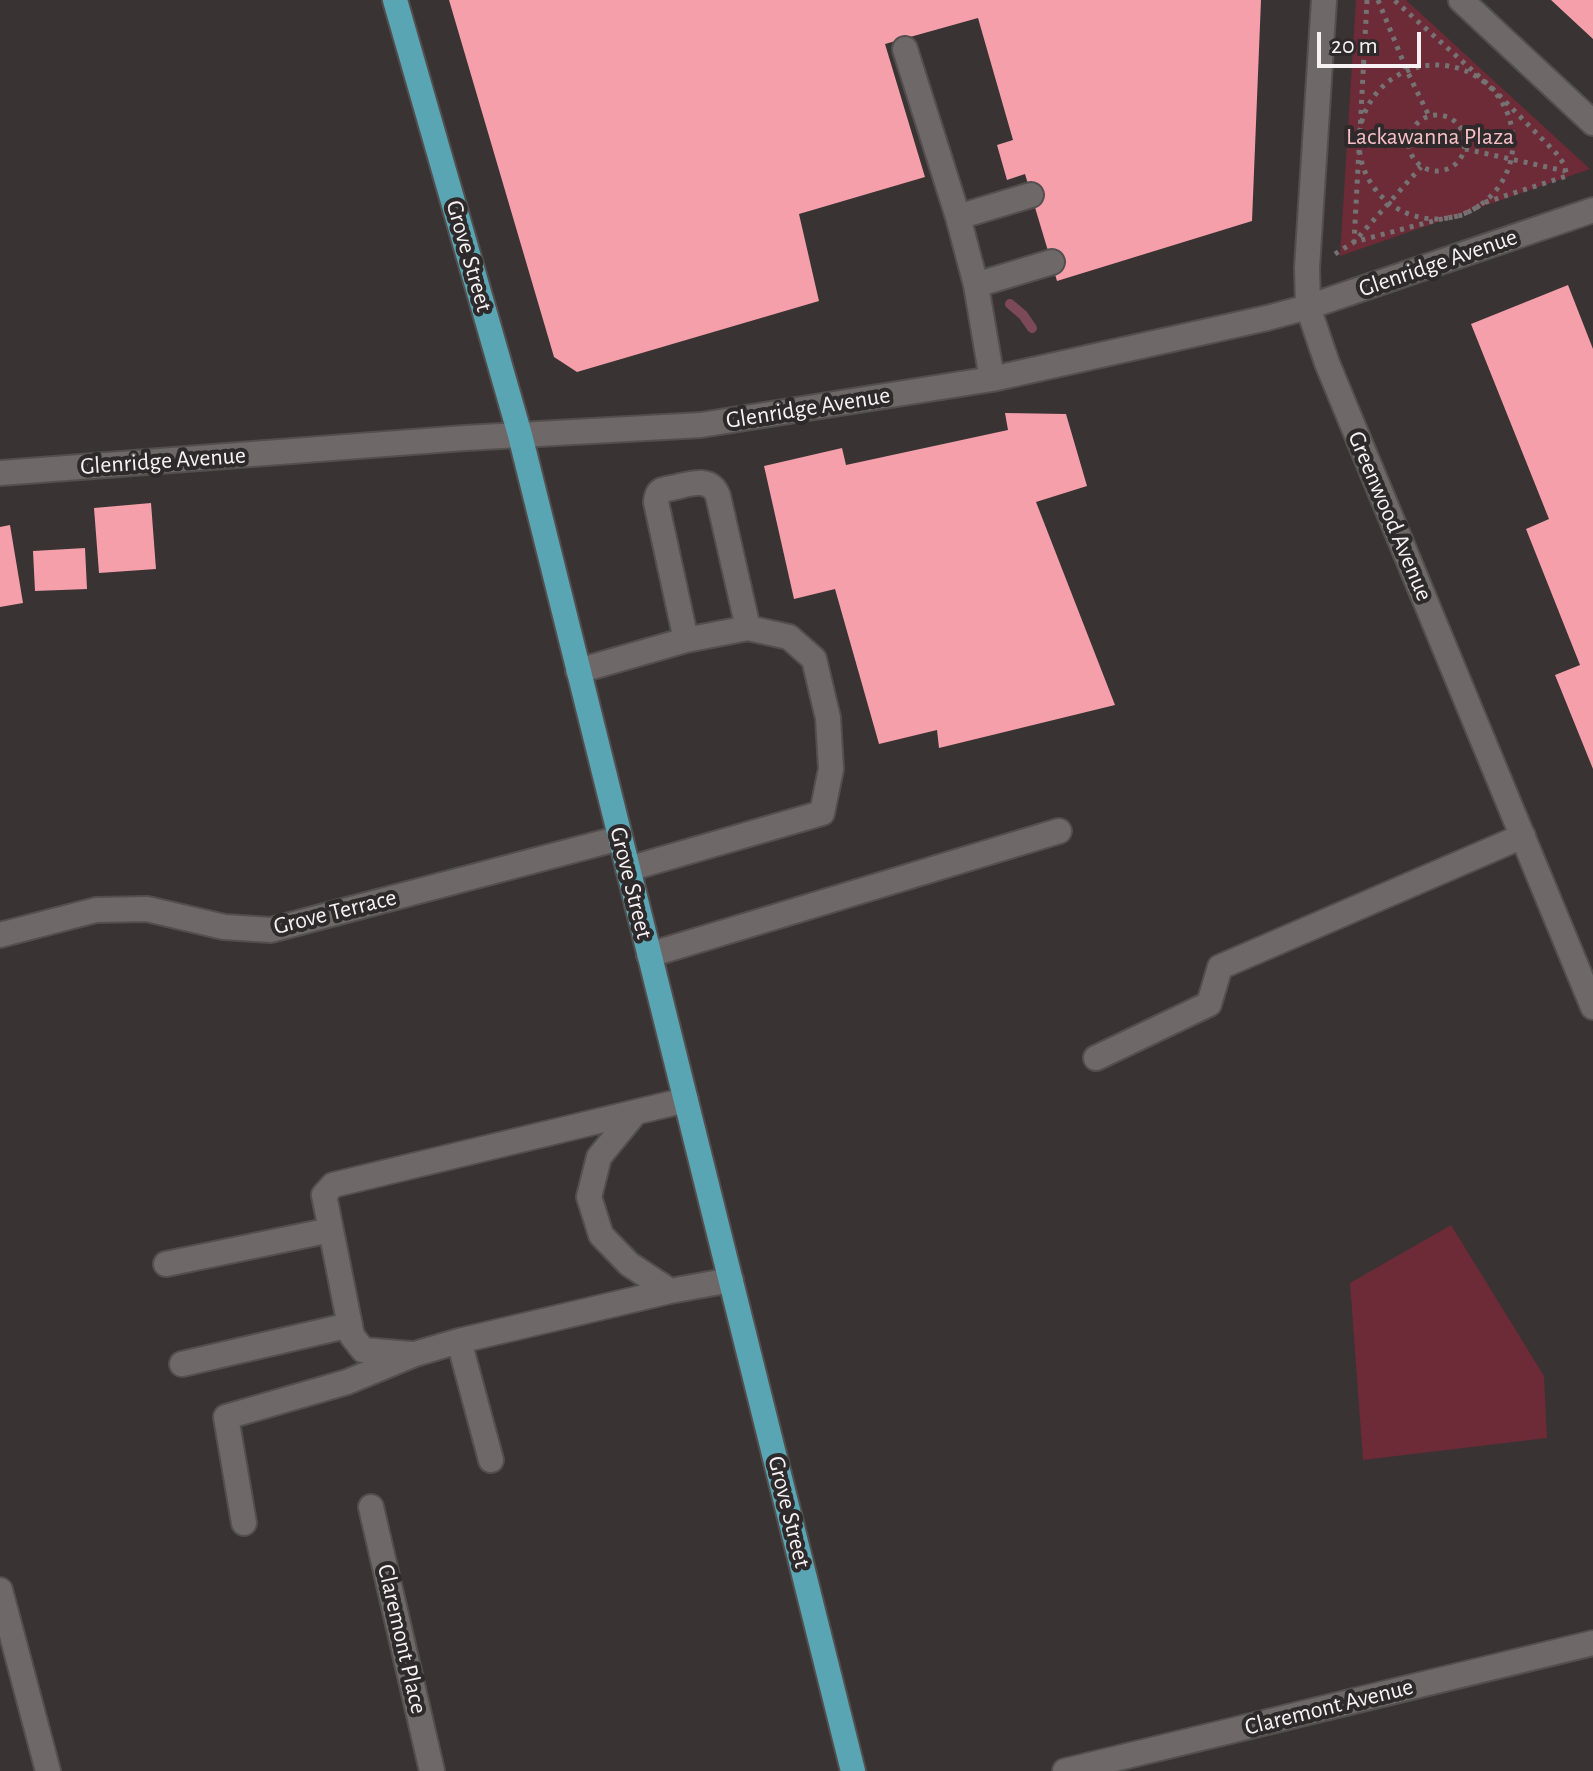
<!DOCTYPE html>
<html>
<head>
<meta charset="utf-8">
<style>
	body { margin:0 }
	#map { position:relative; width:1593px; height:1771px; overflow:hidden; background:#393334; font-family:"Alegreya Sans",sans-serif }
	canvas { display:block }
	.scale { position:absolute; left:1317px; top:32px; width:104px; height:36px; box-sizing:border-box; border:4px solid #f6f2f3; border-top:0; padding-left:10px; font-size:24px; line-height:28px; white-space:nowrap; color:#f6f2f3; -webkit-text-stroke:6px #2e292a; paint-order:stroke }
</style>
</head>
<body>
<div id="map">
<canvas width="1593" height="1771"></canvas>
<div class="scale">20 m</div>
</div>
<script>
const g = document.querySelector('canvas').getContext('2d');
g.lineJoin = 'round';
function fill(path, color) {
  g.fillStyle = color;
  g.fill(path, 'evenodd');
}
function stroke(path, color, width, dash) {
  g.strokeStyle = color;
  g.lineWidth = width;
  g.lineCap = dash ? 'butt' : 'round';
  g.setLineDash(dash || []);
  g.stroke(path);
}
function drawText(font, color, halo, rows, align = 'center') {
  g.font = font + ' "Alegreya Sans",sans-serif';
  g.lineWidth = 8;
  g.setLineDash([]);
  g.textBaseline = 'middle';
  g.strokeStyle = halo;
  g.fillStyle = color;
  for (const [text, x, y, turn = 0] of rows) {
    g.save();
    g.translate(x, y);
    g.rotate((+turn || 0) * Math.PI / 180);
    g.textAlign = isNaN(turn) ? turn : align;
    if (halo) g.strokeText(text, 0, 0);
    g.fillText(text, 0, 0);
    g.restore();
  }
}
fill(new Path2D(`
	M1356,0h50l184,169 -250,87z
	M1451,1225l93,151 3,62 -184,22 -13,-177z`), '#6c2b37');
stroke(new Path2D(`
	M1010,304l13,11 9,13`), '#7c4958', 10);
fill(new Path2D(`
	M449,0h812l-9,221 -195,60 -32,-107 -18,6 -10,-35 16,-5 -35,-122 -93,26 40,133 -126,37 20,87 -242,71 -23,-15z
	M1551,0h42v39z
	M1568,285l25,64v420l-38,-94 25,-10 -54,-136 23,-10 -78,-195z
	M1005,413l61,1 21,72 -51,16 79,203 -176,43 -2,-18 -58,14 -44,-155 -41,10 -30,-133 78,-18 4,17 162,-35z
	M151,503l5,66 -57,4 -5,-65z
	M10,525l13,78 -23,4v-80z
	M85,548l2,41 -52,2 -2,-40z`), '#f49faa');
const minor = new Path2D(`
	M1324,0l-17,268 1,39 19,56 266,644
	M1461,0l132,123
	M905,49l53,168 18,68 16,94
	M958,217l73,-22
	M976,285l76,-23
	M0,473l465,-35 236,-13 291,-46 275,-61 41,-11 285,-97
	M686,640l-30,-138c1,-6 1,-9 6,-12 1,0 13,-3 14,-3 16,-4 35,-10 42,9l30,132
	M578,671l108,-31 62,-12 41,9 25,22 14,59 3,51 -9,44 -194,56
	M0,935l96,-25 51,-1 77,18 47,3 349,-92
	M649,955l410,-124
	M1096,1058l113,-54 11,-37 303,-131
	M635,1113l-36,44 -10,40 12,38 28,29 41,27
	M166,1264l165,-34
	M459,1341l32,119
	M411,1354l-48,-4 -11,-14 -28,-141 9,-10 353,-85
	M182,1364l168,-39
	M371,1507l61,264
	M244,1523l-18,-106 121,-35 68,-28 44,-13 211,-50 61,-11
	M0,1590l48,181
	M1065,1771l528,-128`);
const major = new Path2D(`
	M395,0l125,435 333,1336`);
stroke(minor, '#534f4f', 28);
stroke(major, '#534f4f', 28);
stroke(new Path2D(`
	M1367,0l-13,242 83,-22 26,-5 23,-13 81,-26 -3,-12 -8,-11 -64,-65 -98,-88
	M1378,0l29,71 22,45
	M1359 142a77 77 0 1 1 154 0a77 77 0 1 1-154 0Z
	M1409 143a28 28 0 1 1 56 0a28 28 0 1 1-56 0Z
	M1465,149l100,22
	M1335,254l19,-12 67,-75`), '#767172', 5, [4, 6]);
stroke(minor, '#6f6869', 24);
stroke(major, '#59a5b3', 24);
drawText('24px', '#f7c0c6', '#2e292a', [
	["Lackawanna Plaza",1430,137]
]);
drawText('24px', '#f6f2f3', '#2e292a', [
	["Grove Street",469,256,74],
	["Glenridge Avenue",1438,263,-19],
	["Glenridge Avenue",808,408,-9],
	["Glenridge Avenue",163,461,-4],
	["Greenwood Avenue",1390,516,67],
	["Grove Street",631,883,76],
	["Grove Terrace",335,912,-14],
	["Grove Street",789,1512,76],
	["Claremont Place",402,1639,77],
	["Claremont Avenue",1329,1707,-14]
]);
</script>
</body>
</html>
